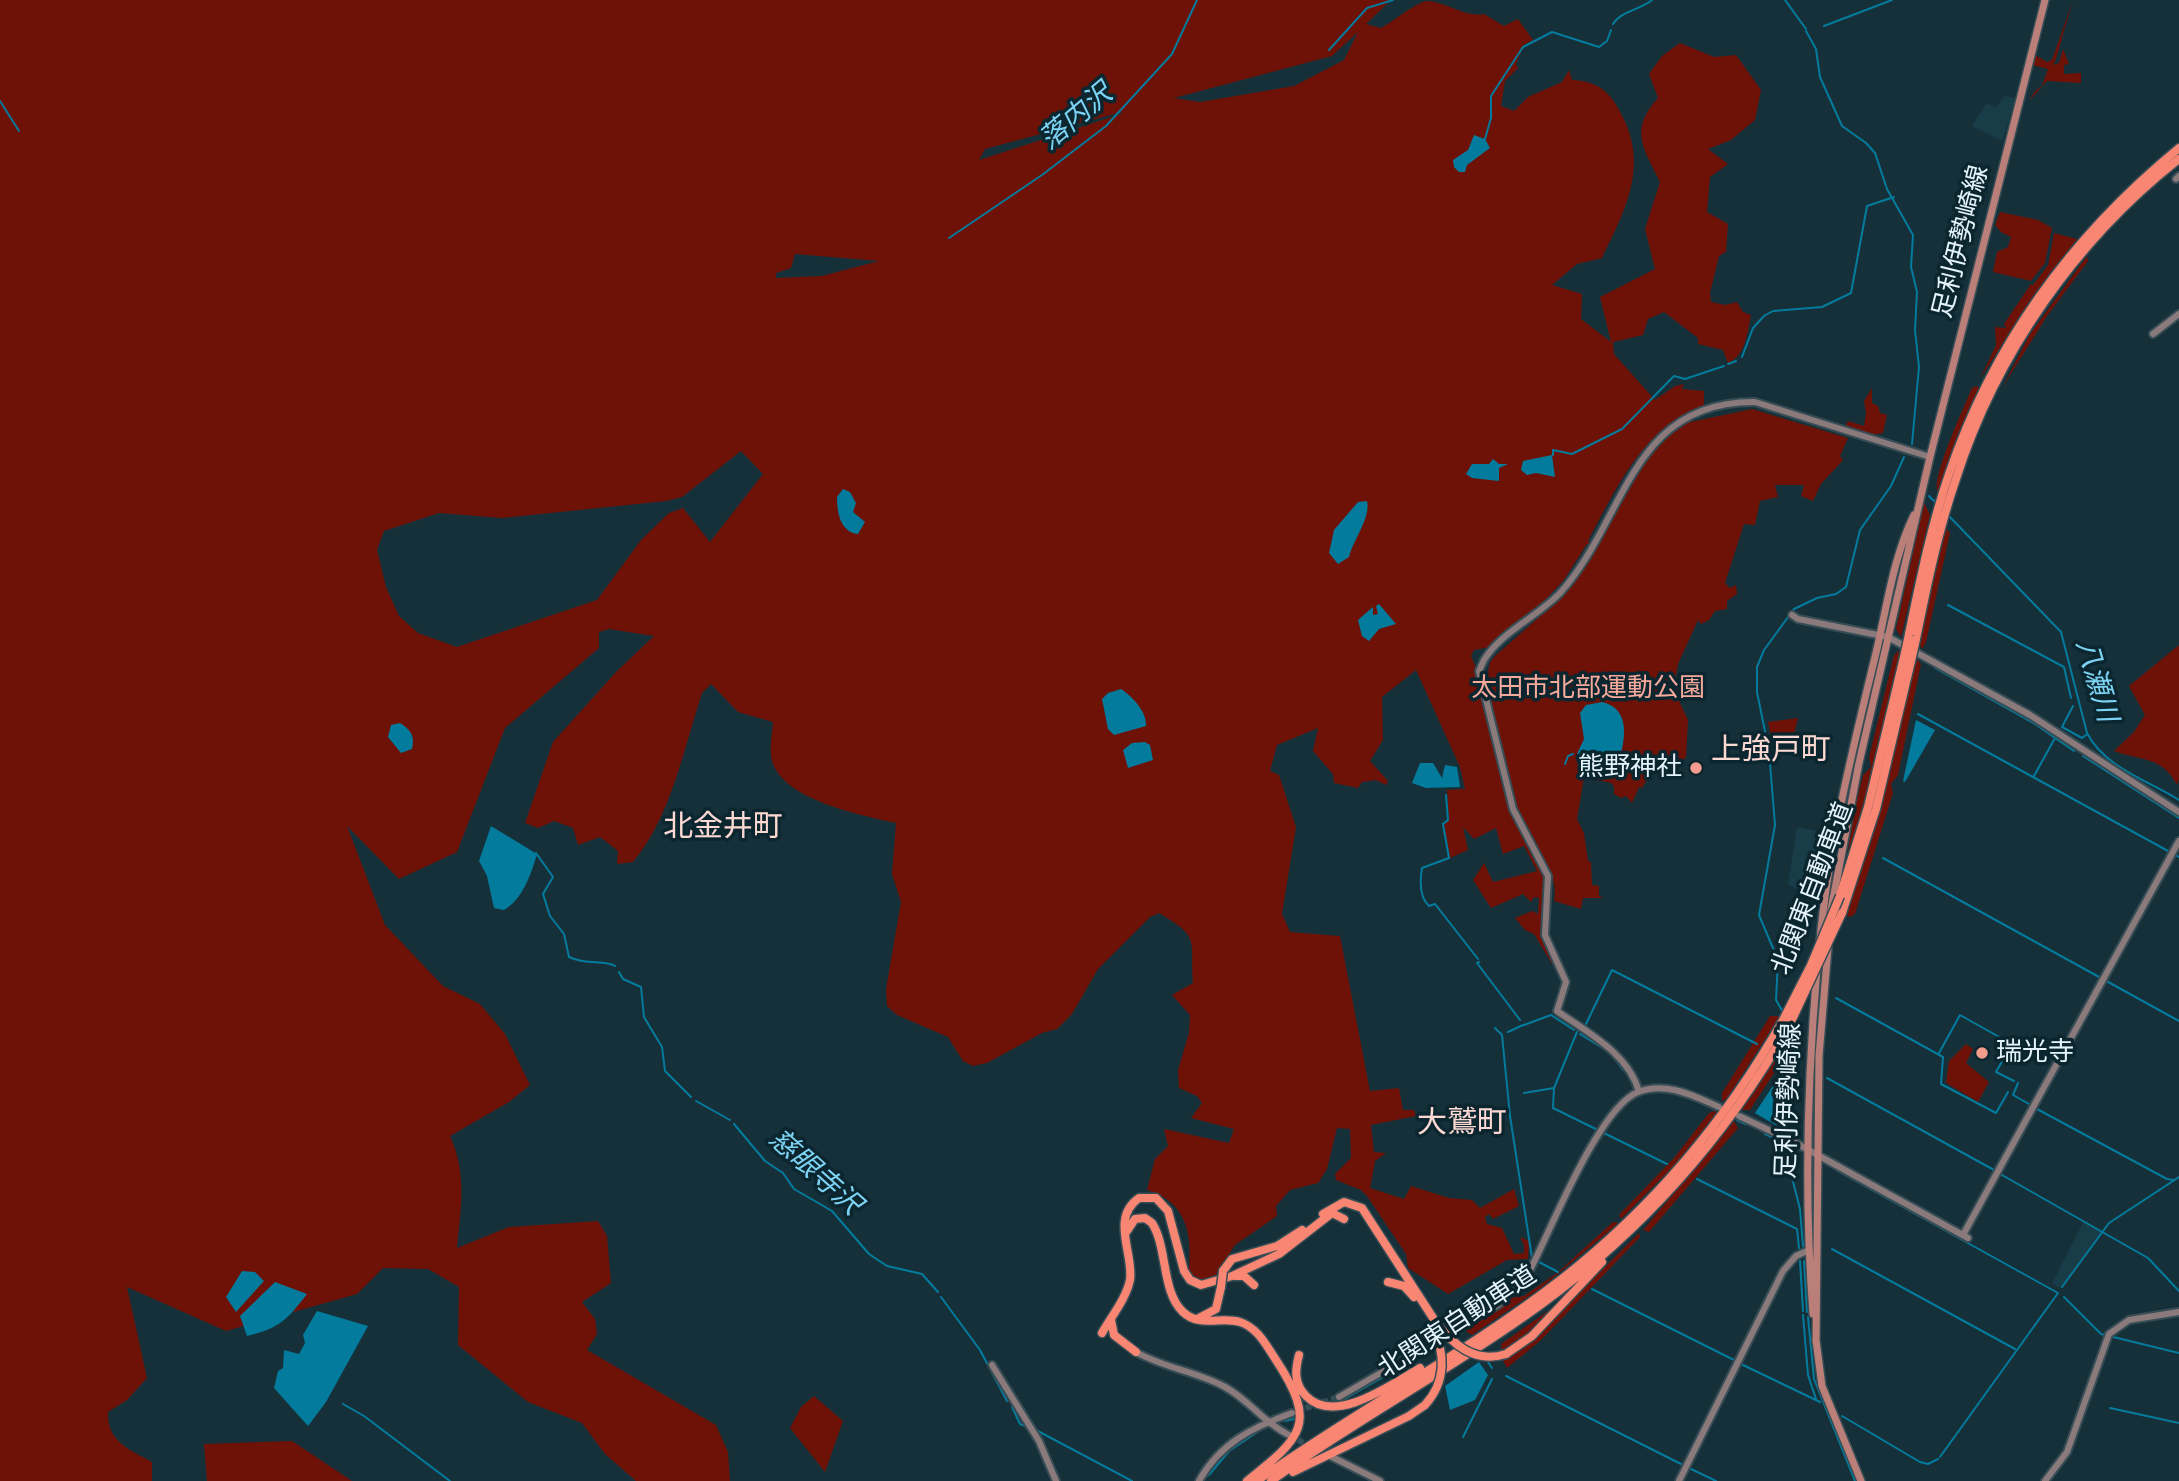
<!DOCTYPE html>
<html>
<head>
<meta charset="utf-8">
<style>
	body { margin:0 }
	canvas { display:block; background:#16303a }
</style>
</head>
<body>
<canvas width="2179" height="1481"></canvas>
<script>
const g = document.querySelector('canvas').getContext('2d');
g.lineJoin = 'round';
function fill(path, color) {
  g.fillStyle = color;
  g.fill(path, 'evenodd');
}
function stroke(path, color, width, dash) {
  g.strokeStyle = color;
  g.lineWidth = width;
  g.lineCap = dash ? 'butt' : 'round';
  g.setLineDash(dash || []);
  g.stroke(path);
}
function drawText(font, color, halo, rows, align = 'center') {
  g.font = font + ' "Sofia Sans Condensed","Noto Sans JP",sans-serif';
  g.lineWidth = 7;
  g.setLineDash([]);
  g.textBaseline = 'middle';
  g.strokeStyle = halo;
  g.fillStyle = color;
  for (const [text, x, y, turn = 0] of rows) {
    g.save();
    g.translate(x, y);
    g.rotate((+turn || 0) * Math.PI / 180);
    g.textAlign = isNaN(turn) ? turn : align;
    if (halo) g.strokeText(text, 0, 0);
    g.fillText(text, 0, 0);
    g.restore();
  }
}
fill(new Path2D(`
	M2004,96l12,2 -14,43 -30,-15 14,-22 11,3z
	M1797,827l33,7 -11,68 -31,-18z
	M2084,1221l18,10 -42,57 -8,-5z`), '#193c49');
fill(new Path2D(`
	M0,0h1391l-25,24 15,4c14,-8 29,-21 44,-27 19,-1 39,17 59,13l20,12 14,-7 15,21 -9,5 -8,19 2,4 -13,13 -4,25 13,5 14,-14 34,-15 7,-12 3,10c23,1 36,9 47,30 31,53 8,97 -17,148l-25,6 -25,21 30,9 -1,25 30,23 -11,-45 55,-28 -10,-40 15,-47c-17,-35 -31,-52 -2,-84l-9,-24 13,-18 18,-13 34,14 22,-2 25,35 -6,30 -24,20 -23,9 20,15 -18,13 -3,35 21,12 -2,28 -7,4 -9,37 1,9 14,3 12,-3 6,10 8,3c-4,18 -5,40 -23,48l-5,-13 -25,-6v-6l-34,-26 -16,7 -5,16 -30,7 1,12 41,46 20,-14 9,-2 -2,5 22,2v18c-60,14 -89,83 -116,132l8,4 51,-86 21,-22 18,-14 66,-14 96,29 -8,18 3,4 -22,24 -8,17 -12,-5 3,-11h-29l3,12 -18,4 -5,24 -11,-1 -19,59 5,5 6,-3 1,9 -10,7v8l-12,2 -6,9 -8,4 -3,-4 -20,44 -3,17 7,1 -3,19 9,19 -2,37 -16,15 -16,-5 -12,21 -3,-1 -7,16 -6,-7 -5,2 -7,-4v-8l-3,-3 -27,-6 -7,42 7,14 4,28 3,1 1,23 7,1v10l5,2h-21l-2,11 -27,-8c6,-29 -21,-55 -32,-80 -19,-41 -26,-99 -35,-144l3,-15 6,-7 66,-58 32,-49 -7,-4 -23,36 -17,18 -56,49 -17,3 -3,6 9,21 29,129 36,68 3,20 -6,30 2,15 13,23 -5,2 -18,-30 -9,-4 -10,-12 17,-7 6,3 1,-16 -5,-1 -3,5 -8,-8 -32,14 -18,-28 11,-17 9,19 44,-11 -13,-25 -21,8 -7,-26 -22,11 -11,-12 5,23 -18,8 -6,-34 5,-4 -2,-30 18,-1 -5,-22 -44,-97 -34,27 1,43 -13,21 18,20 -2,4 -10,-5 -14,2 -4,6 -24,-5 -1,-9 -20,-23 5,-23 -41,17 -7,26 9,4 17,52 -14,87 8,18 50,4 30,155 29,-3 4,22h11l2,6 -45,9 3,27 12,1 -11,8 -5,27 34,11 7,-13 38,12 23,2 8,8 34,-19 5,17 -26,13 -4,-5 -4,3 2,7 15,4 12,26 10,-1v-8l-4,-8 9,4 -1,18 -21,1 -59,34 -40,-26 -2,-14 -39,-58 -6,-6 -25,-10 -1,-6 16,-16 -1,-29 -13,-1 -10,41 -9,14 -28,7 -14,16 1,10 -42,29 -22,34h-18l-6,-8c3,-37 -2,-69 -42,-81l8,-31 13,-13 -4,-17 65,14 5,-14 -43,-11 11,-15 -5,-7 -18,-8 -1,-18 11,-37 1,-18 -18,-20 21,-12c-3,-45 8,-45 -34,-70l-9,4 -52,52 -26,45 -15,15 -15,4 -55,30 -14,3 -10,-5 -15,-24 -51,-22 -10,-9 -1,-17 15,-87 -9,-28 4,-51c-35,-8 -113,-23 -124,-62 -3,-11 0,-27 1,-39l-35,-10 -27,-28 -9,9c-18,55 -31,124 -69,169l-16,2 1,-13 -18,-14 -22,8 -5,-17 -19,-7 -16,7 -13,-5 28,-81 64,-71 37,-35 -45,-7 -10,3v16l-94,80 -48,124 -58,27 -52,-53 38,99 58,61 37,18 25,30 25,51 -21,17 -59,34c17,37 11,72 7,112l52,-21 89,-6 9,15 4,47 -29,19 13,17 2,15 -10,16 129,75 12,27 2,29h-94l-31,-27 -23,-31 -54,-21 -70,-57 1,-58 -31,-18 -45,-1 -26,26 -131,37 -99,-44 20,91 -20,22 -19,12c-1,30 21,37 44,50v19h-152zM1358,32l-14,28 -50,26 -94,16 -26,-4 158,-42zM1122,112l-1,2 -142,46 6,-11zM795,254l84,7 -57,15 -46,2v-5l15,-5zM741,451l22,23 -53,68 -27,-34 -14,5 -28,27 -44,60 -140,47 -39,-14 -19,-17 -13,-29 -9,-37 7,-19 55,-18 63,5 164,-17 16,-4z
	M2073,0l-18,62 -3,3 7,-2 4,-14 6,15 -5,1v9l17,-1v10l-34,-2 -18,20 6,-10 7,-5 6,-17 -16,-4 3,-10 12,7 5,-2z
	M2000,212l38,8 14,8 -7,35 -14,18 -38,-9 4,-20 11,-5 3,-10 -10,-5 -6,-7z
	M2054,233l23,6 -46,60 -51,80 16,-34 -1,-18 11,1 -2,-4 27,-40 2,1 15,-20z
	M2087,256l1,5 -41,55 -45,72 28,-54z
	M1976,386l3,1 -22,50 -19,55c-8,-12 27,-87 34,-104z
	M1872,388v15l6,3 2,7 7,2 -4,18 -11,2 -27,-8 3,-6 16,5 2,-13 -2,-12z
	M1924,502l6,13 -29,122 -5,-8z
	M1946,528l4,5 -24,109 -4,7 -3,-6z
	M2179,645v134l-2,6c-15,-29 -36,-24 -63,-34l20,-19 11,-17 -16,-29z
	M1900,650l-24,108 -30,109 7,-52 10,-40 8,-8 -2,-10 25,-102z
	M1916,658l5,6 -23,111 -7,9 2,9 -38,121 -5,3 -4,-2 1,-4 29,-84z
	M1798,718l-7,29 -18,-2 -5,-23z
	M1770,1016h10l-54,84 -4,1v-8z
	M1793,1029l5,17 -1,12 -12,-2 -35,54h-9z
	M1966,1044l7,5 -7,14 23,19 -11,20 -32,-19 3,-22z
	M1715,1111l2,2 -39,49 -57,57 -2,-4 55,-57 35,-45z
	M1734,1121l4,7 -89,104 -6,-2z
	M1613,1222l6,1 -78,65 -69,47 -5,-3v-5l43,-29 14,-2 33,-23z
	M1639,1233l1,4 -100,104 -33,27 -5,-10 -1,-14 51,-36 -46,50 18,-10z
	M814,1396l29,25 -18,51 -35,-44 11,-21z
	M292,1441l60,40h-145l-3,-37z`), '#6e1207');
fill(new Path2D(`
	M1474,135l11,4 5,9 -23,17 -2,7h-6l-5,-5 -1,-7 15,-10z
	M1552,455l3,22 -19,-4 -9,2 -6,-5 2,-9z
	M1493,459l6,5h9l-9,4v13l-27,-3 -6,-4 6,-10h17z
	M843,489l7,3 6,11 -3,9 12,10 -7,12c-18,-2 -21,-22 -21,-37z
	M1367,501c4,17 -14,39 -18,56l-11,7 -9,-11 5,-23 24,-28z
	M1379,604l17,20 -17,5 -10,12 -7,-5 -4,-16 15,-13v8l5,-1 -2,-8z
	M1121,689c12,8 26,23 25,37l-32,9 -6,-6 -6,-30 6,-6z
	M1602,702c30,7 23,39 16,63l-4,2 -30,-7 -7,-6 7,-15 -4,-26 6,-8z
	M1916,720l19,10 -30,52 -2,-1z
	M400,723c11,7 15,13 12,26l-11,4 -13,-16 3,-12z
	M1145,742l5,3 3,15 -25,8 -5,-18 9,-7z
	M1420,763h13l9,15 3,-13 12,2 3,20 -34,1 -14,-5z
	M491,826l46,28c-6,20 -14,45 -33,56l-10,-2 -7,-32 -8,-15z
	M1788,1063l5,3 -11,63 -27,-16z
	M242,1271l13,1 9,9 -28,31 -10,-15z
	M275,1282l32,12c-20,26 -27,34 -60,42l-7,-20z
	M317,1311l51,15 -42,76 -18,24 -34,-38 4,-17 5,-3 1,-18 15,4 6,-11 -2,-8z
	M1479,1362l9,13 -13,25 -25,10 -5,-24z`), '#037b9d');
stroke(new Path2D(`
	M1785,0l21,29
	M1613,24c8,-13 27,-14 39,-24
	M1824,26l68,-26
	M1806,31l10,18 4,28 22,49 24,17 9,10 12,36 26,46 -2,32 6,25 -2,38 4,37 -7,77
	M1329,50l38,-42 26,-8
	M0,101l19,30
	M1485,139l6,-21v-22l32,-49 29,-15 47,15 8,-6 4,-11
	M949,238l93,-63 64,-49 66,-72 25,-54
	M1742,357l11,-29 11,-12 9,-5 49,-4 29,-14 16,-87 27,-9
	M1728,364l8,-3
	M1553,455v-5l19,4 50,-25 52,-53 11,3 39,-13
	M1929,496l7,7
	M1947,514l114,118 26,101c17,34 62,48 92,67
	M1948,605l116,62 7,31
	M1935,668l100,56 39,27
	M2073,706l-11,21 20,11 4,-3
	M1918,714l261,143
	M2083,756l96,62
	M1565,764l3,-8 5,-2
	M2034,776l21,-38
	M1446,795l2,25 -5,4 6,34 -27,10c-2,12 -3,29 7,38l6,-2 43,55
	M536,853l17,24 -10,17 7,22 14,18 5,23c19,9 34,2 46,9
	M1883,858l296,163
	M1479,962l-2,1 43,57
	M619,972l4,7 18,8 3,30 18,30 3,24 26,26
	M1836,998l107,59 -2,27 55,29 12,-21
	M1784,1014l-8,-14 2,-40 -19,-45 16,-90 -6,-74 -12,-59v-25l7,-17 30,-41 23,-11 19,-4 10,-7 14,-57 31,-44 13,-29
	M1524,1025l27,-10 23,15
	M1585,1026l27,-56 145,74
	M1495,1028l7,7 8,81 22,142
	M1508,1032l15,-7
	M1580,1034l29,18
	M2006,1041l6,3 -16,28 18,9
	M1939,1053l21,-38 41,23
	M1613,1056l10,14
	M1786,1057l12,5
	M1827,1078l167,92
	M2018,1083l-5,12 16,9
	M1554,1088l-1,20 114,56
	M1524,1093l30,-5 23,-56
	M696,1101l34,19
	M1712,1108l5,2
	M2037,1109l130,70 7,1
	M1737,1120l8,4
	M734,1124l31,37 18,12 11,16 38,22 37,43 18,12 35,8 16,18
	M1789,1133l11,-86 -6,-20
	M1765,1134l15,7
	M1787,1146v12l13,51 3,37
	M1836,1170l222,123 -118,164
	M2002,1175l146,83 31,33
	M1697,1179l100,50 2,19
	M1832,1249l183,100
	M1800,1261l3,50
	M1804,1261l3,51
	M1539,1262l19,10
	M2062,1287l47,-64 70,-46
	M1592,1289l142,71
	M941,1297l39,53 27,51
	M2064,1297l37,37 78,19
	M1803,1315l5,60 8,24
	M1808,1317l6,62 41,102
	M1455,1337l6,-4
	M1486,1359l6,9
	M1743,1365l77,37
	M1506,1376l177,89
	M1341,1401l97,-55
	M343,1404l21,12 86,65
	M1012,1407l8,17 5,2
	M2110,1408l69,15
	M1842,1416l78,46 8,2 10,-5
	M1285,1421l9,-2
	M1036,1430l96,51
	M1463,1437l29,-58
	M1691,1469l25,12
	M1209,1475l20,-24 30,-20`), '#037b9d', 2);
stroke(new Path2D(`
	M1297,1411l42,-14
	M1290,1436l41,20`), '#354d57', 6, [6, 3]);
const secondary = new Path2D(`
	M2176,179l3,-3
	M2153,334l26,-20
	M1792,615l6,4 90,18 142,78 149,97
	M1639,1092c-10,-38 -52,-60 -82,-81l9,-29 -21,-47 3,-59 -35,-67 -34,-138 5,-11c17,-28 53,-43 76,-67 66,-73 70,-192 195,-191l175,55
	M1739,1116l55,26 174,96
	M1963,1235l216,-394
	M1134,1351c29,17 62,20 91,36 24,13 39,36 64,48
	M992,1365l47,76 17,40
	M1339,1397l159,-92 30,-31c22,-41 70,-166 110,-182 28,-11 56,4 81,15
	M1332,1457l48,24
	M1199,1481c21,-38 54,-54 93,-68
	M1679,1481l104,-210 13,-15 11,-5
	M2045,1481l22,-29 42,-118 20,-14 50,-8`);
const primary = new Path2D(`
	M1830,915l29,-152 71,-306 115,-457
	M1820,940c9,-97 33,-192 56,-287 11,-46 17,-95 38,-138
	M1813,1314c-9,-115 -6,-230 4,-345
	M1816,1340l6,46 39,95
	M1816,1342l3,-286 9,-108`);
const highway = new Path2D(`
	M1909,634c11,-53 22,-108 40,-160 44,-130 124,-239 230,-326
	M1916,639c11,-54 22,-108 40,-160 40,-125 120,-239 223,-320
	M1840,896l28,-89 36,-150
	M1842,913l34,-104 35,-148
	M1323,1214l21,-12 18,6 73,113
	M1127,1231l8,-12 10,-1 7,5c16,25 9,68 31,89 17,16 38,4 57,10 18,6 26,23 36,38 42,64 26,77 -29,121
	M1223,1271l9,-12 45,-13 25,-16
	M1235,1276h9l10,9
	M1388,1282l16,4 10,11
	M1199,1318l17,-9 5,-22
	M1111,1320l3,15 22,17
	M1102,1333c9,-16 24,-34 28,-53 4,-26 -20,-62 9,-82h17l12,13 16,60 6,9 11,5 31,-9 47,-22 53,-41 12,6
	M1506,1354l26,-18 70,-74
	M1299,1355c-4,15 -5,29 7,41 29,30 86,-12 114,-28
	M1293,1472l116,-56 16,-11
	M1257,1481c100,-71 210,-128 306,-203 90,-71 164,-159 220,-258
	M1271,1481c87,-62 181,-112 268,-175 102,-74 187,-169 250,-280`);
stroke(secondary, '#374d55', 10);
stroke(primary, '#374d55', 10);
stroke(highway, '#374d55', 11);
stroke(secondary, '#8a7a7c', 6);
stroke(primary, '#b97f78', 7);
stroke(highway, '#f98673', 8);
const highwayBridge = new Path2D(`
	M1904,657l5,-23
	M1911,661l5,-22
	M1783,1020l28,-55 29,-69
	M1789,1026l53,-113
	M1221,1287l2,-16
	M1435,1321c18,24 40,43 71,33
	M1425,1405c22,-24 20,-53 7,-80`);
stroke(highwayBridge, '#374d55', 11, []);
stroke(highwayBridge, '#f98673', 8);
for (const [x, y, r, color] of [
	[1696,768,7,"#f49d8d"],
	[1982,1053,7,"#f49d8d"]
]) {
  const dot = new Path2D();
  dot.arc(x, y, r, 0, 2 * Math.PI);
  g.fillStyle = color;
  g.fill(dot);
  stroke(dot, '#0c2630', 2.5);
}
drawText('26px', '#e5f4fb', '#0c2630', [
	["足利伊勢崎線",1962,242,-76],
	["北関東自動車道",1814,889,-69],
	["足利伊勢崎線",1790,1101,-88],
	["北関東自動車道",1458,1323,-33]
]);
drawText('26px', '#f7a99b', '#0c2630', [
	["太田市北部運動公園",1588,689]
]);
drawText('26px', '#e5f4fb', '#0c2630', [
	["熊野神社",1682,768],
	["瑞光寺",1996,1053,"left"]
], 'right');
drawText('italic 28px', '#7cd2f3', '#0c2630', [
	["落内沢",1077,118,-40],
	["八瀬川",2095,681,74],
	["慈眼寺沢",814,1173,42]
]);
drawText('30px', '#fcd9d2', '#0c2630', [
	["上強戸町",1771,751],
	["北金井町",723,828],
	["大鷲町",1462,1124]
]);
</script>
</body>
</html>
